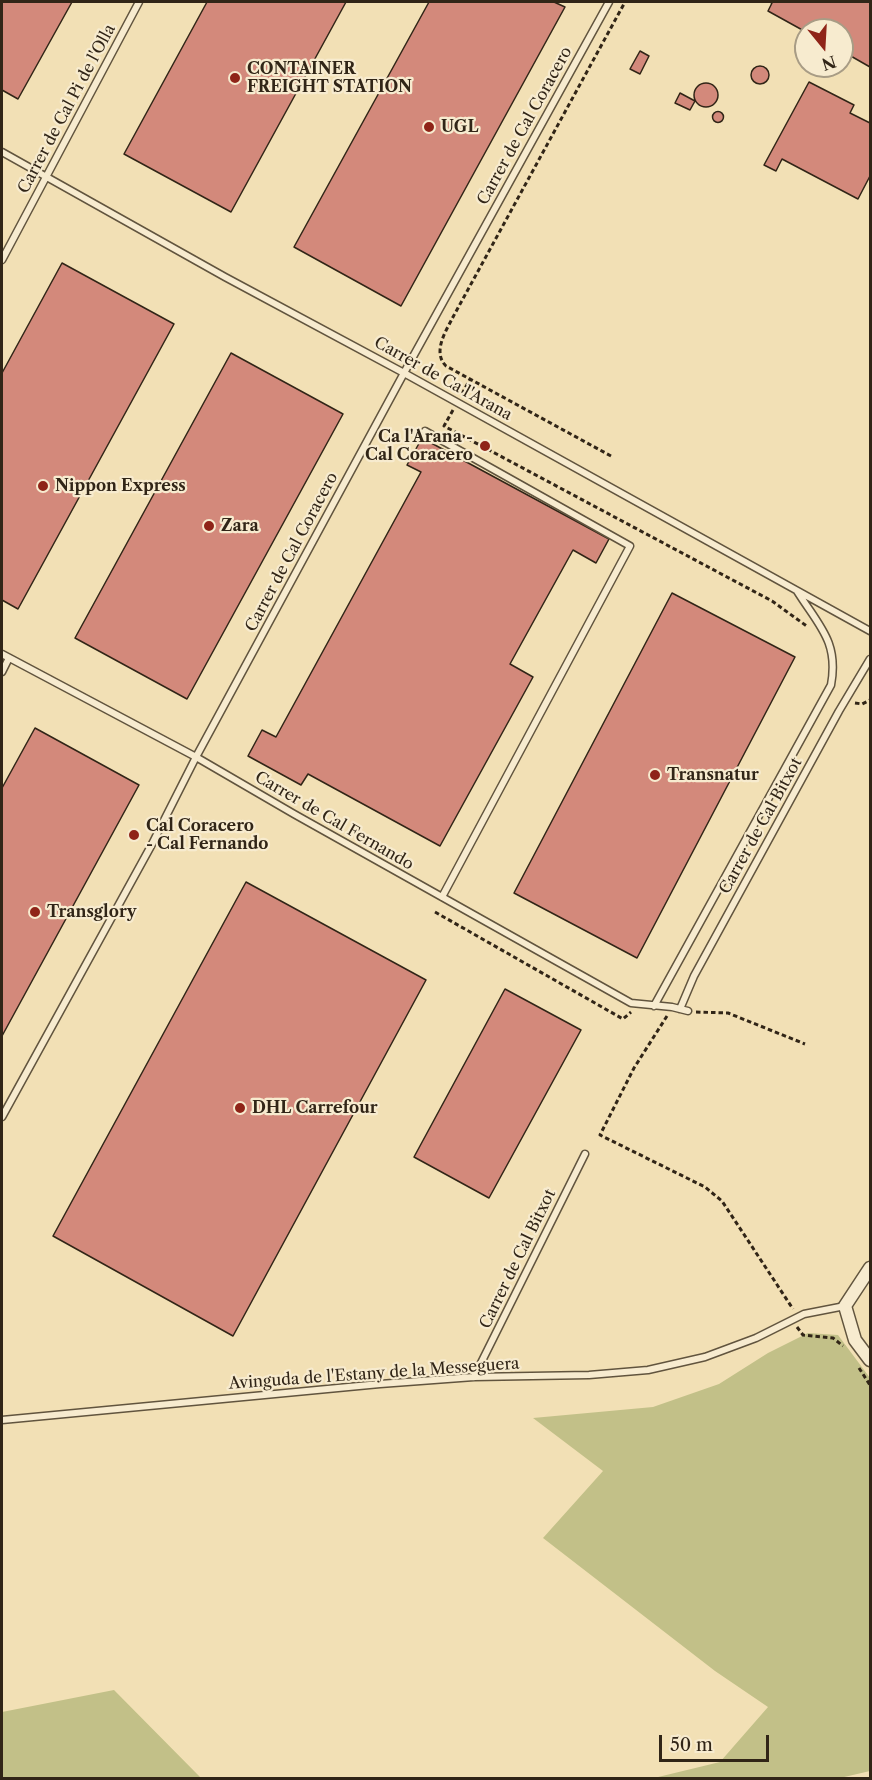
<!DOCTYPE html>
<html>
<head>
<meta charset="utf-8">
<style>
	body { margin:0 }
	#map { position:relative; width:872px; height:1780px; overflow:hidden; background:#f2e0b5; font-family:"Libre Caslon Text",serif }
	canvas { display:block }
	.frame { position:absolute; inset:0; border:3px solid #312517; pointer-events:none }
	.north { position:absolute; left:794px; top:18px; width:60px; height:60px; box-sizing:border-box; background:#f7ebcf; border:2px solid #a89c85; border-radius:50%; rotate:162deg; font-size:16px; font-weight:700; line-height:24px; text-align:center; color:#312517 }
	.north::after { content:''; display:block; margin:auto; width:21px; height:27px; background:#8f2418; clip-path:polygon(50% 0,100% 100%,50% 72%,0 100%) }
	.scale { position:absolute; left:659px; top:1735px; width:110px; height:27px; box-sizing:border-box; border:3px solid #312517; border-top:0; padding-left:8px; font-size:18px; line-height:21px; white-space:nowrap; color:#312517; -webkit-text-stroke:4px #f7ebcf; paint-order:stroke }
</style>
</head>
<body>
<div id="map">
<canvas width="872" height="1780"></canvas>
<div class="frame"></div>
<div class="north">N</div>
<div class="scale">50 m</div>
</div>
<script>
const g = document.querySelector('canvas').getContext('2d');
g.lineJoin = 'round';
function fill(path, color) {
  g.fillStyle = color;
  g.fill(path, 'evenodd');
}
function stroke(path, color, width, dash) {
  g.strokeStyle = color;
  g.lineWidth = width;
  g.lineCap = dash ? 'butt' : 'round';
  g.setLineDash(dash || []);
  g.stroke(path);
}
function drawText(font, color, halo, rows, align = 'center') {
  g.font = font + ' "Libre Caslon Text",serif';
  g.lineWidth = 4.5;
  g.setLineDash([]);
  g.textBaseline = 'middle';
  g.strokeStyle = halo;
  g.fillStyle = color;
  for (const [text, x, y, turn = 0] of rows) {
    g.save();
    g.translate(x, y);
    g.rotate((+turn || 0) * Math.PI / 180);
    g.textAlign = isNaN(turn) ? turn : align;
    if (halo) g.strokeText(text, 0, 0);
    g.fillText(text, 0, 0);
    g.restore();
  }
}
fill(new Path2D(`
	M808,1333l30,2 32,43v393l-30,7h-186l66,-16 48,-55 -53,-36 -172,-133 60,-67 -70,-53 120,-11 66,-23 49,-31z
	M114,1690l87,88h4h-203v-66z`), '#c2c088');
const building = new Path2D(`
	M2,2h70l-54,97 -16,-9z
	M207,2h139l-115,210 -107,-58z
	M429,2h125l11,5 -164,299 -107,-59z
	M770,2h100v65l-28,-16v-21h-36v2l-38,-21 4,-8z
	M640,51l9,5 -9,18 -10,-5z
	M751 75a9 9 0 1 1 18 0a9 9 0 1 1-18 0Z
	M809,82l45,23 -4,8 20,10v53l-12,23 -76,-40 -6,12 -12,-6z
	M694 95a12 12 0 1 1 24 0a12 12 0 1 1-24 0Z
	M680,93l15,8 -5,9 -15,-7z
	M712.5 117a5.5 5.5 0 1 1 11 0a5.5 5.5 0 1 1-11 0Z
	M62,263l112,61 -156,285 -16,-9v-227z
	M231,353l112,61 -156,285 -112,-61z
	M422,438l187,101 -13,24 -23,-13 -63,114 23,13 -93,169 -132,-72 -7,11 -53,-29 14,-26 14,7 145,-265 -14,-7z
	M672,593l123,64 -158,301 -123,-65z
	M35,728l104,57 -137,251v-248z
	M246,882l180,98 -193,356 -180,-100z
	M505,989l76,41 -92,168 -75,-41z`);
fill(building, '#d3897b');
stroke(building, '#312517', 1.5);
const lane = new Path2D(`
	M2,152l223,125 179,96 466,258
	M2,260l137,-258
	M425,431l205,115 -188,351
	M2,654l194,103 98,57 337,189 41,4 16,4
	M2,672l7,-14
	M654,1006l177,-321c8,-43 -12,-59 -34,-94
	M680,1009l14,-33 145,-265 31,-52
	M2,1117l149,-271 45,-89 208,-384 205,-371
	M474,1377l111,-223
	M2,1420l378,-36 94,-7 115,-2 59,-5 57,-13 51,-19 48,-24 41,-8`);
const street = new Path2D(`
	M870,1268l-25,38 10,34 15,20`);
stroke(lane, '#61543e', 9);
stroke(street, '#61543e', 15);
stroke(new Path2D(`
	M462,394l8,-15
	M453,410l-9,16 328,175 36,26
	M611,456l-165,-90c-14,-14 0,-35 7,-49l172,-315
	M855,703l7,1 8,-4
	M435,912l188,107 8,-7
	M696,1012l32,1 77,31
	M667,1016l-33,52 -34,67 105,52 17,14 71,108
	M797,1327l6,8 30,3 10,8
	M859,1368l11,17`), '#312517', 3, [4.5, 3]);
stroke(lane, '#f7ebcf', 6);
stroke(street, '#f7ebcf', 12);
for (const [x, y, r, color] of [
	[235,78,6,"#8f2418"],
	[429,127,6,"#8f2418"],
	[485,446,6,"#8f2418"],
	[43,486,6,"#8f2418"],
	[209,526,6,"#8f2418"],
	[655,775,6,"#8f2418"],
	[134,835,6,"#8f2418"],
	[35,912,6,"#8f2418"],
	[240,1108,6,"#8f2418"]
]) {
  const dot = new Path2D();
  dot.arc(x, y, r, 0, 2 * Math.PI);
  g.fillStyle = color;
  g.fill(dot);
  stroke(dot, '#f7ebcf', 2);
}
drawText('bold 16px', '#312517', '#f7ebcf', [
	["CONTAINER",247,69],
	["FREIGHT STATION",247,87],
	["UGL",441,127],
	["Ca l'Arana -",473,437,"right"],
	["Cal Coracero",473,455,"right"],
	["Nippon Express",55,486],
	["Zara",221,526],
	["Transnatur",667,775],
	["Cal Coracero",146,826],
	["- Cal Fernando",146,844],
	["Transglory",47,912],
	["DHL Carrefour",252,1108]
], 'left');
drawText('16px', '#312517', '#f7ebcf', [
	["Carrer de Cal Pi de l'Olla",67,109,-62],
	["Carrer de Cal Coracero",525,126,-61],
	["Carrer de Ca l'Arana",443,379,29],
	["Carrer de Cal Coracero",292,552,-62],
	["Carrer de Cal Fernando",334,821,30],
	["Carrer de Cal Bitxot",761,826,-61],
	["Carrer de Cal Bitxot",518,1259,-64],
	["Avinguda de l'Estany de la Messeguera",374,1374,-4]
]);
</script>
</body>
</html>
